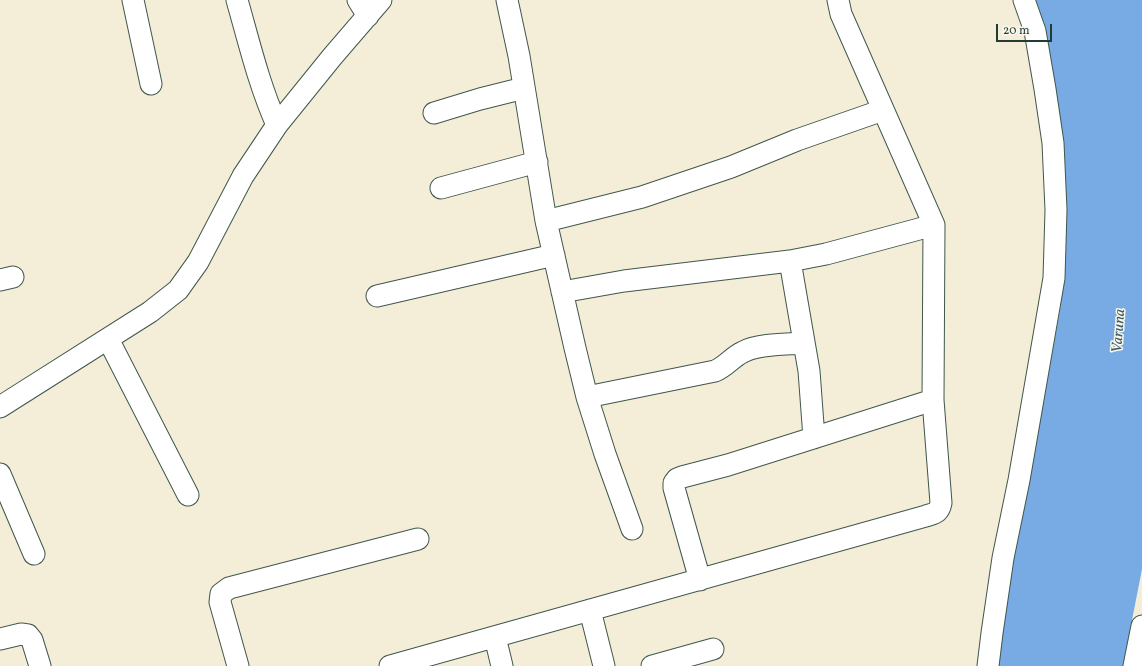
<!DOCTYPE html>
<html>
<head>
<meta charset="utf-8">
<style>
	body { margin:0 }
	#map { position:relative; width:1142px; height:666px; overflow:hidden; background:#f4edd7; font-family:Vollkorn,serif }
	canvas { display:block }
	.scale { position:absolute; left:996px; top:24px; width:56px; height:18px; box-sizing:border-box; border:2px solid #1f3d34; border-top:0; padding-left:5px; font-size:12px; line-height:14px; white-space:nowrap; color:#1f3d34; -webkit-text-stroke:3px #fbf7ec; paint-order:stroke }
</style>
</head>
<body>
<div id="map">
<canvas width="1142" height="666"></canvas>
<div class="scale">20 m</div>
</div>
<script>
const g = document.querySelector('canvas').getContext('2d');
g.lineJoin = 'round';
function fill(path, color) {
  g.fillStyle = color;
  g.fill(path, 'evenodd');
}
function stroke(path, color, width, dash) {
  g.strokeStyle = color;
  g.lineWidth = width;
  g.lineCap = dash ? 'butt' : 'round';
  g.setLineDash(dash || []);
  g.stroke(path);
}
function drawText(font, color, halo, rows, align = 'center') {
  g.font = font + ' Vollkorn,serif';
  g.lineWidth = 3;
  g.setLineDash([]);
  g.textBaseline = 'middle';
  g.strokeStyle = halo;
  g.fillStyle = color;
  for (const [text, x, y, turn = 0] of rows) {
    g.save();
    g.translate(x, y);
    g.rotate((+turn || 0) * Math.PI / 180);
    g.textAlign = isNaN(turn) ? turn : align;
    if (halo) g.strokeText(text, 0, 0);
    g.fillText(text, 0, 0);
    g.restore();
  }
}
fill(new Path2D(`
	M1035,0h107v569l-19,97h-127l15,-101 27,-133 23,-128 3,-119z`), '#78abe4');
const minor = new Path2D(`
	M133,0l18,84
	M237,0c12,42 22,85 40,125
	M358,0l10,16
	M507,0l12,56 27,165 29,127 12,49 18,57 27,75
	M434,113l46,-14 44,-11
	M441,188l96,-26
	M546,221l96,-24 89,-30 66,-27 86,-30
	M790,261l19,110 5,67
	M0,280l13,-3
	M562,292l62,-11 166,-20 36,-7 108,-29
	M377,296l177,-41
	M108,339l80,156
	M587,397l128,-26c12,-5 17,-14 28,-19 13,-8 45,-8 61,-9
	M0,407l150,-95 28,-22 20,-28 45,-86 34,-51 55,-68 49,-57
	M0,474l34,80
	M700,580l-26,-92v-5l3,-4 5,-2 46,-12 205,-65
	M590,610l14,56
	M495,637l7,29
	M0,639l21,-5 7,1 4,5 8,26
	M238,666l-18,-64 1,-8 8,-6 189,-49
	M390,666l536,-150c9,-3 13,-3 15,-13l-8,-103 1,-175 -93,-211 -3,-14
	M652,666l61,-17
	M988,666l4,-33 11,-75 16,-78 35,-202 2,-68 -3,-67 -8,-54 -10,-58 -11,-31
	M1134,666l8,-40`);
stroke(minor, '#3f574c', 23);
stroke(minor, '#fff', 21);
drawText('italic 15px', '#3a5e69', '#fbf7ec', [
	["Varuna",1120,331,-86]
]);
</script>
</body>
</html>
